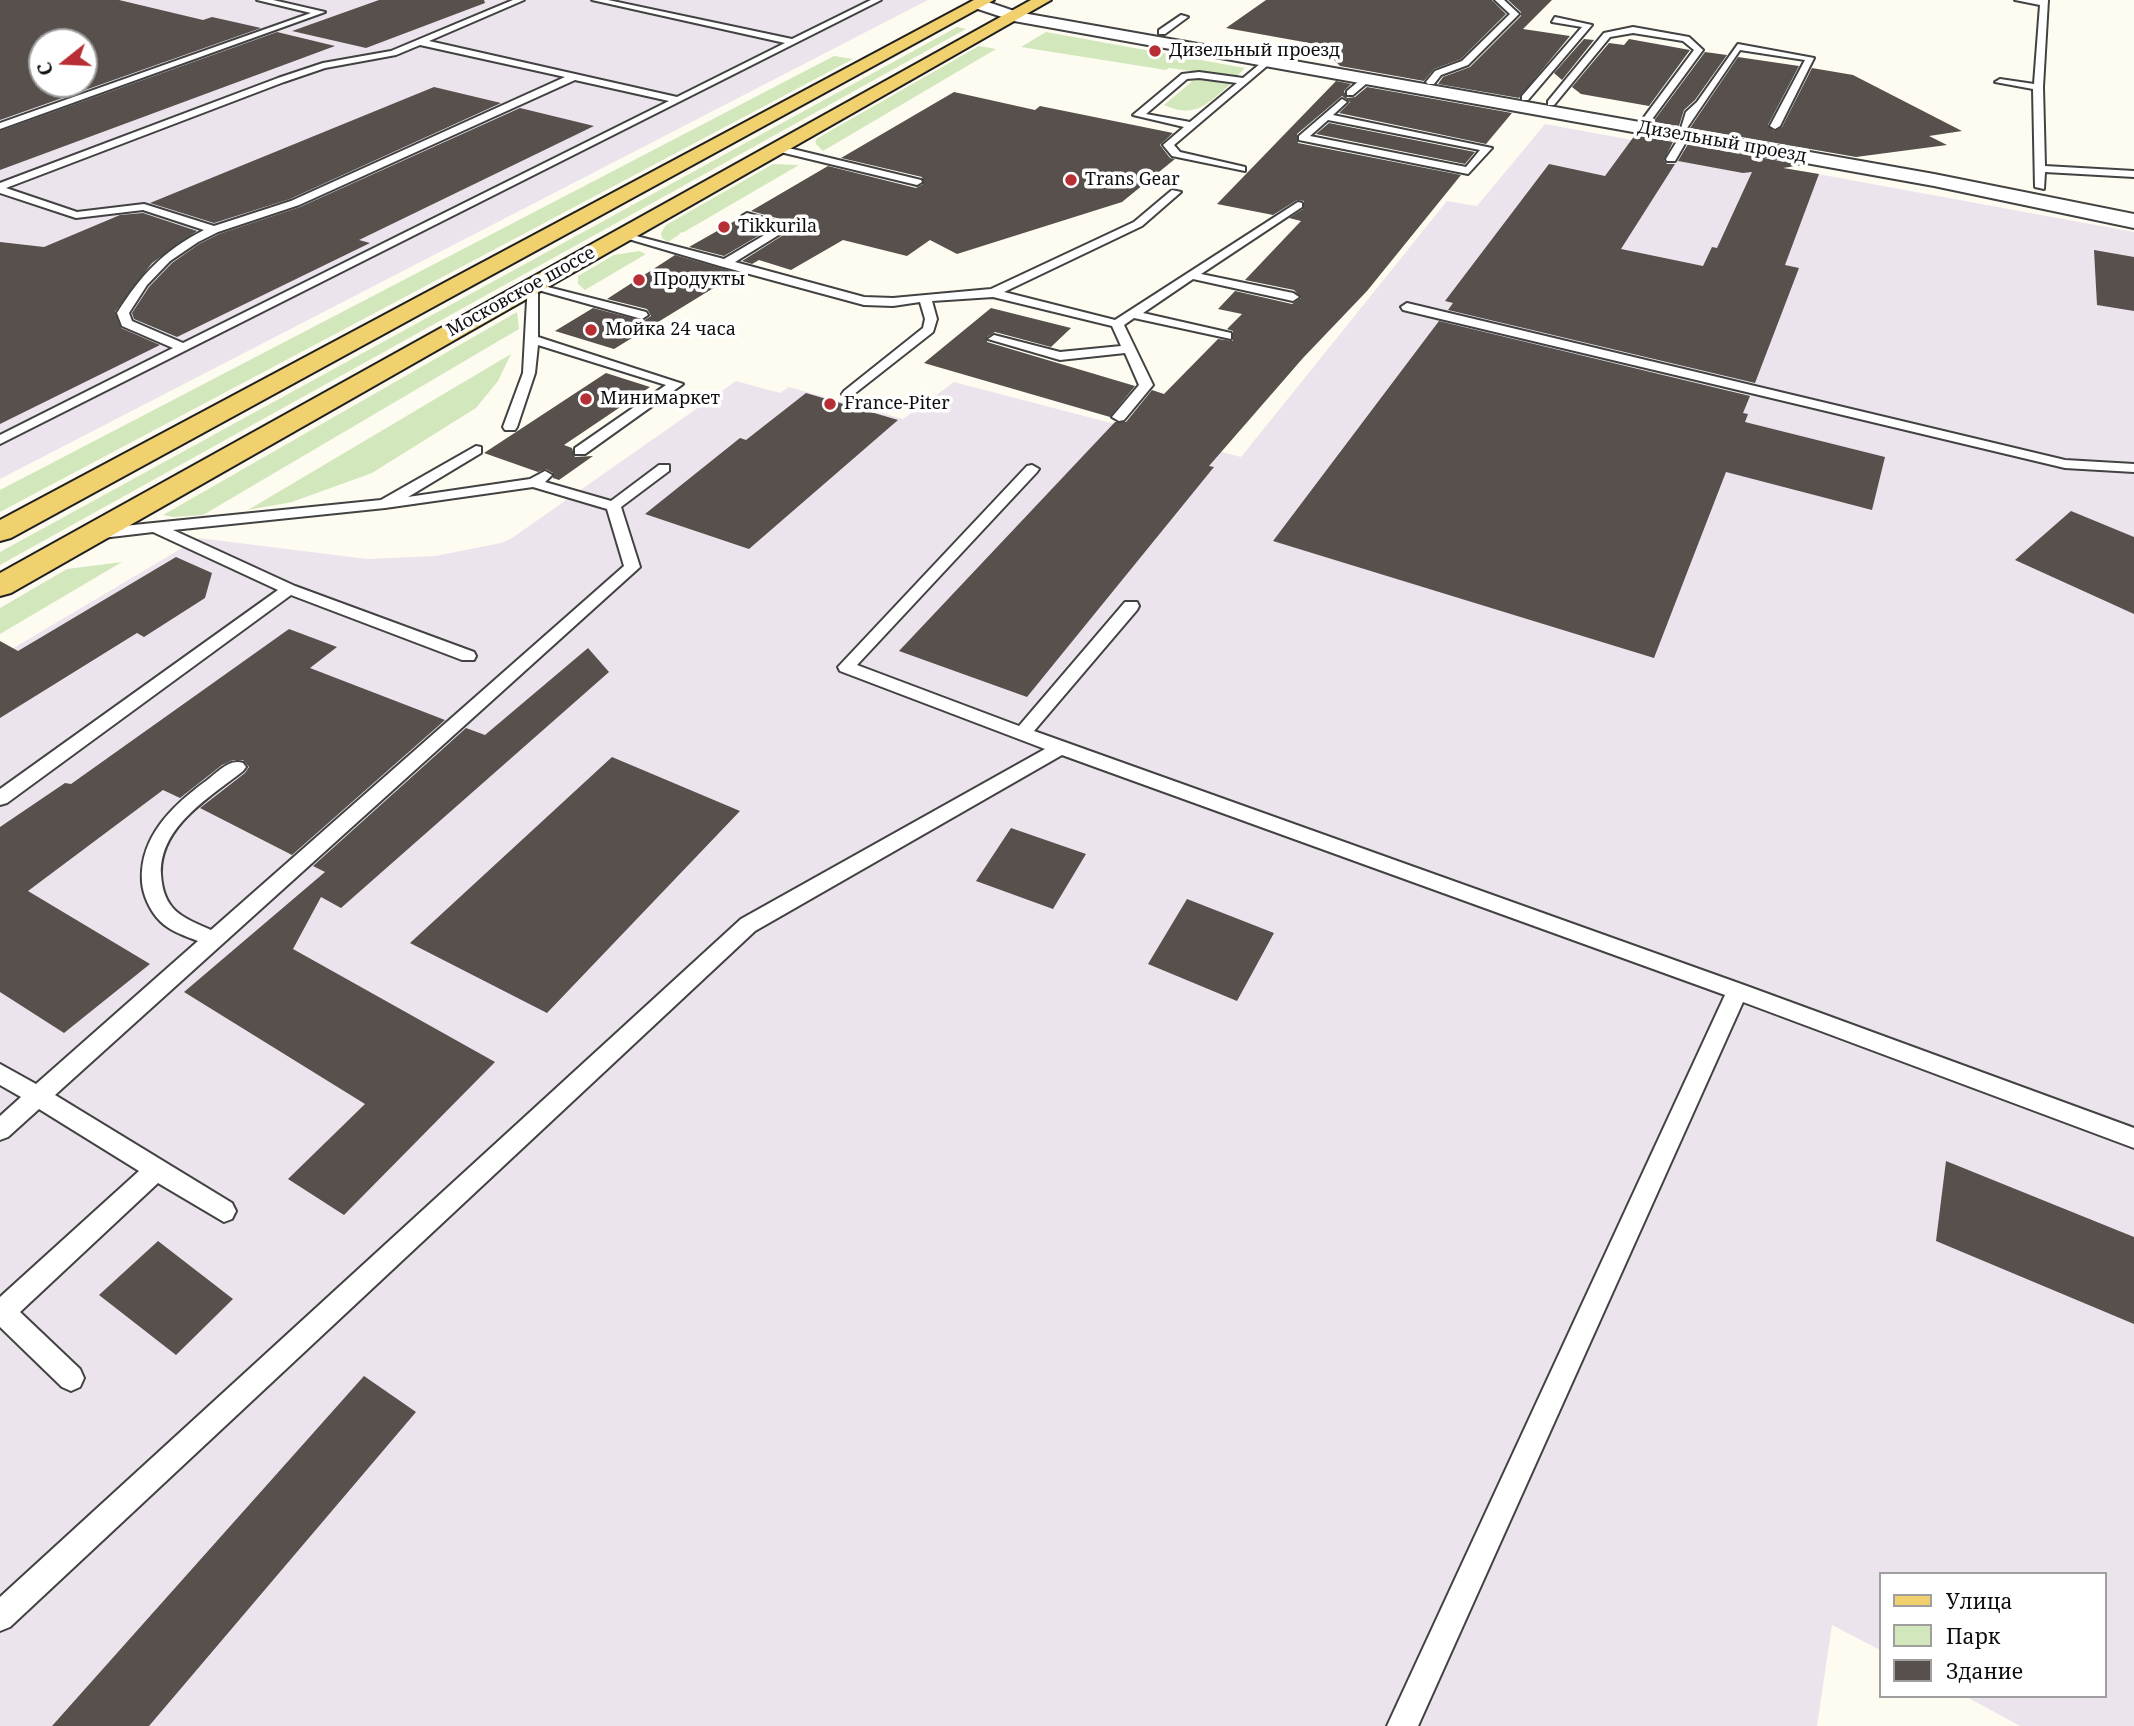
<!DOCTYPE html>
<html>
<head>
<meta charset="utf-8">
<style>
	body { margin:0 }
	#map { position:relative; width:2134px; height:1726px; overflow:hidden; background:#fefcf1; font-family:"Noto Serif",serif }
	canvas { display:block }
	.legend { position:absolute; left:1879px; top:1572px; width:228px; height:126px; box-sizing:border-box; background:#fff; border:2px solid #9f9f9f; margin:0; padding:9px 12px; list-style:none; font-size:21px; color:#0f0f0f }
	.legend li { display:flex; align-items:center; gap:14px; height:35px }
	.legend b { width:35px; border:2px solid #9f9f9f }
	.north { position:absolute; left:28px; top:28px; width:70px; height:70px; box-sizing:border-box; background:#fff; border:2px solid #9f9f9f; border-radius:50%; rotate:252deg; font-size:19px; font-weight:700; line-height:28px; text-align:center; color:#0f0f0f }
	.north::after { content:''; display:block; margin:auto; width:24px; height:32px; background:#b82e35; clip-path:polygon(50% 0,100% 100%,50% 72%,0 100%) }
</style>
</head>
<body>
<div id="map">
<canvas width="2134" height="1726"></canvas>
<ul class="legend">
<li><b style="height:9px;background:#f1d06e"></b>Улица</li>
<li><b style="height:19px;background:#d3e7bc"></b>Парк</li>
<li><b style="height:19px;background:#57504c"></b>Здание</li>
</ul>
<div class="north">С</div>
</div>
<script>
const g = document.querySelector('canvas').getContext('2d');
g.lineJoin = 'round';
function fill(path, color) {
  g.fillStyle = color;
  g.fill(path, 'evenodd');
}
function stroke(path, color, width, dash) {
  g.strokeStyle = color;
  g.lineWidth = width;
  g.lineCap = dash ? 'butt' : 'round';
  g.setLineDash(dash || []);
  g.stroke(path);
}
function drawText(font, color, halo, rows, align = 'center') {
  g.font = font + ' "Noto Serif",serif';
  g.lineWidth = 7;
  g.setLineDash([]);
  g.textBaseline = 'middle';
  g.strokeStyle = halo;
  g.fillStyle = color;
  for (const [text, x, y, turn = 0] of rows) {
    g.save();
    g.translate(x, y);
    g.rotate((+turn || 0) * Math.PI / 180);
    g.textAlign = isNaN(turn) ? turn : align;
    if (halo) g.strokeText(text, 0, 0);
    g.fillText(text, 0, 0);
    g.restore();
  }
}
fill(new Path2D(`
	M0,0h928l-928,479zM42,42h42v42h-42z
	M1545,124l589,108v1494h-114l-55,-30h139v-122h-224v76l-48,-25 -15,101h-1817v-1070l199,-118 169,21 67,-3 66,-13 11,-5 224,-157 44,12 9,-6 114,32 51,-37 287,75 206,-256 30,5z`), '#ece4ed');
fill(new Path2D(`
	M957,27l9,2 -966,536v-13z
	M1046,32l199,36 -9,9 -67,-9 -3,2 -145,-23z
	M979,46l17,3 -173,102 -7,-7v-5z
	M834,56l19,3 -853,453v-22z
	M1196,78l37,4c-24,20 -37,38 -69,23z
	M773,164l26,1 -115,67 -5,1 1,1 -12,8 -6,-4 -1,-5 5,-8z
	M639,251l7,3 -61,36 -7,-6v-8l36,-21z
	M517,312l2,17 -316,186 -30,2 -10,-2z
	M511,354l-13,27 -22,27 -104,65 -80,29 -44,8z
	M122,562l-122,72v-26l67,-39z`), '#d3e7bc');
fill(new Path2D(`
	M0,0h119l84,20 9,-3 49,11 -261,92zM42,42h42v42h-42z
	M379,0h105l1,3 -119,45 -74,-17z
	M1266,0h226l14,14 -45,45 -27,10 -10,12 -84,-15 -23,-24 -2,2 -89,-16z
	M1508,0h44l-29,29 47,7 -51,62 -81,-14 5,-7 27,-10 51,-51v-4z
	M277,32l58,14 -335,124v-39z
	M1584,39l10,1 -32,40 -8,-7z
	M1629,39l61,11 -41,56 -68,-12 -9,-7 37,-44 15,2z
	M1705,52l22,3 -32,45 -11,10 -5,16 -26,-4z
	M1738,57l61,9 -31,59 6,6 8,-4 30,-59 41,7 109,56 -33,5 18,9 -91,12 -166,-29z
	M1336,81l15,3 -7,7 3,7 8,-1 12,-10 145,26 -26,31 -147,-31 11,-11 -8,-6 -45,38 1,9 163,32 -94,116 -64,67 -94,108 5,1 -187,230 -128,-46 216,-229h11l26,-32 12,4 54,-55 15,2v-10l-6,-2 15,-15 -24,-5 17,-18 57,13 9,-6 -7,-8 -49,-10 56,-59 -12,-3 14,-9 1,-8 -7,-1 -24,15 -56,-11z
	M434,87l67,16 -211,96 -76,24 -64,-20z
	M954,92l81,18 5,-4 133,27 -13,12 10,13 5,1 -53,43 -165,52 -27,-14 -23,16 -64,-16 -52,30 -32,-10 -7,4 -10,-3 46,-29 -8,-13 -29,-8 77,-45 88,22 7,-4 -1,-7 -81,-19z
	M520,108l74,18 -235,114 11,3 -193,94 -43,-18 -2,-6 17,-26 23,-24 27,-19 20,-10 81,-27z
	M1329,123l146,29 -10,12 -149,-30z
	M1635,135l38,7 -9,18 3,4h8l-54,85 82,17 9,-19 5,1 35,-76 -9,1 -65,-12 10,-17 114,21 -19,3 36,6 -34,91 14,3 -44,115 -307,-73 5,-7 -8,-2 104,-137 56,12z
	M143,213l54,18 -45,32 -37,49 6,16 39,17 -160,79v-182l44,5 76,-32z
	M740,218l30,11 -46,27 -35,-9z
	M2094,250l40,7v54l-37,-6z
	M675,255l63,18 -124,76 -59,-18 38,-23 50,13 8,-5 -4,-7 -40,-10z
	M991,308l80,20 -20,19 -56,-15 -8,5v5l148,44 -25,31 -186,-54z
	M1439,321l311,75 -7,17 5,1 -3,8 140,35 -13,53 -146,-38 -72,186 -381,-117z
	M606,373l44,14 -86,58 8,3 3,9 18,-1 -34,24 -6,-2v-5l-7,-4 -8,3 -54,-19z
	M806,393l92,27 -149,129 -104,-35 95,-76 6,2z
	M2071,511l63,26v77l-119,-54z
	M176,557l36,16 -7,25 -61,39 -7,-4 -137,85v-77l18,10z
	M289,629l48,18 -27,21 135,52 -153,135 -92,-47 45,-35 4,-6 -6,-7h-10l-11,5 -42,33 -17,-8 -135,101 122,73 -86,69 -64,-41v-165l65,-44 6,1z
	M588,648l21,24 -268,236 -20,-11 -28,52 202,113 -151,153 -56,-36 77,-75 -181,-112 141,-120 -12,-6 153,-138 19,7z
	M612,757l128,54 -193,202 -137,-70z
	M1011,828l75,26 -33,55 -77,-28z
	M1187,899l87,34 -37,68 -89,-37z
	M1946,1161l188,76v87l-198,-83z
	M158,1241l75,58 -57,56 -77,-60z
	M364,1376l52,36 -267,314h-97z`), '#57504c');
const service = new Path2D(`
	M257,0h16l52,12 -325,117v-6l311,-110z
	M513,0h11l-95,41 248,56 108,-54 -193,-43h16l184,39 79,-39h10l-881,444v-9l173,-87 -51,-22 -5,-13c24,-38 46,-62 87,-83l-61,-20 -67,8 -76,-25v-10l278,-105 45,-15 68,-12zM420,45l145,32 -274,124 -77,25 -70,-22 -67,8 -71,-24 278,-106 41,-14 71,-13zM575,80l94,21 -486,242 -51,-22 -3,-8 18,-28 23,-24 28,-19 20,-10 81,-27z
	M1495,0h9l15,14 -51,51 -27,10 -7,9h-6l-2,-2 9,-11 27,-10 48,-47z
	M2015,0h33l-5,87 2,79 89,5v6l-89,-5 -1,17 -9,-2 -2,-98 -38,-7 5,-3 34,5 6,-79z
	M1181,15l7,2 -23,17h-6v-4z
	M1555,17l37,8 -64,75h-6v-4l60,-69 -30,-5z
	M1633,27l56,10 14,13 -53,72 -8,-2 52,-70 -11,-9 -50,-8 -23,4 -56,68h-6v-4l56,-68z
	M1738,44l76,14 -34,68 -5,3 -5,-3 35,-66 -65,-10 -53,78h-6l5,-16 11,-10z
	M1267,58l7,2 -100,85 6,7 65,15v4l-73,-15 -9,-11 21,-18 -51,-12 49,-41 17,-2 44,6zM1199,78l38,5 -47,39 -44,-8 41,-35z
	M1365,76l8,2 -20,17h-6v-4z
	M1342,99l5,3 -14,13 159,33 -24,26 -169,-34v-4zM1328,120l152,30 -14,17 -156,-31z
	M1682,133l8,2 -15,26h-8l-1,-2z
	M776,145l145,35 1,2 -5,3 -145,-35v-4z
	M1172,190l9,2 -39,34 -138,66 111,28 183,-118 4,1v4l-101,67 92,19 6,4 -6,4 -100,-22 -50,34 88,20v6l-97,-21 -10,7 29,60 -29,35 -5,1 -7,-4 27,-32 -14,-32 -65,7 -72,-21 6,-4 66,17 61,-6 -9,-20 -119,-29 -61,4 5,18 -4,13 -84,66 -7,-4 2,-3 79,-63 2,-9 -5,-17 -27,4 -29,-1 -144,-39 -105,-31 6,-3 103,27 49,-29 -2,-4 -28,-8 -1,-2 5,-3 32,9 6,9 -50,31 129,35 29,1 98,-9 143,-67z
	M528,282l118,30 2,3 -6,4 -104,-29v47l145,47 -98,70h-10v-6l91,-63 -128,-40 -3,28 -18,54 -2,3h-10l-2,-3 20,-54z
	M1407,303l658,157 69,4v8l-69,-4 -662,-158 -2,-3z
	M476,446l5,1v6l-73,44 122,-18 15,-8 7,4 -7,7 66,19 48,-36h10v6l-48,36 19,60 -585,528 177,108 4,8 -4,8 -8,3 -66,-39 -138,129 60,57 4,9 -4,9 -9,4 -9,-4 -62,-60v-30l139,-126 -100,-62 -31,28 -8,3v-24l21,-19 -21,-12v-21l36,20 162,-143c-13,-5 -28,-10 -38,-20 -10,-10 -17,-26 -18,-39 -3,-45 31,-77 64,-101 11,-8 23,-23 37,-18l3,4 -3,4c-33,26 -84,56 -82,103 2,36 20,43 50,56l413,-364 -17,-57 -74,-22 -148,21 -212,22 122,56 179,66 2,4 -2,4h-12l-171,-65 -284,208 -7,2v-16l278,-199 -125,-58 -59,7 -8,-5 8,-5 287,-29z
	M1032,465l7,4 -2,3 -180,193 162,61 106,-124h12l2,4 -2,4 -103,121 710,254 390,143v20l-391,-146 -325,724h-31l338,-731 -663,-240 -307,176 -745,696 -10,4v-34l741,-678 304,-170 -205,-78 -2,-4 189,-201z`);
const tertiary = new Path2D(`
	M982,0l35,12 917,162 200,40v14l-200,-42 -920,-165 -42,-14 -2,-3 2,-3z`);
const primary = new Path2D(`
	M974,0h20l-983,538 -11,3v-21z
	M1031,0h20l-1040,593 -11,3v-23z`);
stroke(service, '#424242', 4);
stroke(tertiary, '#424242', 4);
stroke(primary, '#202020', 4);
fill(service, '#fff');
fill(tertiary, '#fff');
fill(primary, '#f1d06e');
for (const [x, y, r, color] of [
	[1155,51,7,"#b82e35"],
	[1071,180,7,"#b82e35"],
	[724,227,7,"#b82e35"],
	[639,280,7,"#b82e35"],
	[591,330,7,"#b82e35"],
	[586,399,7,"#b82e35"],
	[830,404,7,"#b82e35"]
]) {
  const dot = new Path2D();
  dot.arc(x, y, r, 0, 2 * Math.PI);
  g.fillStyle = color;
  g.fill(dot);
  stroke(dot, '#fff', 2.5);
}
drawText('18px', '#0f0f0f', '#fff', [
	["Дизельный проезд",1169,51],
	["Trans Gear",1085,180],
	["Tikkurila",738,227],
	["Продукты",653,280],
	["Мойка 24 часа",605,330],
	["Минимаркет",600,399],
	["France-Piter",844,404]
], 'left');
drawText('18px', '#0f0f0f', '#fff', [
	["Дизельный проезд",1722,142,10],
	["Московское шоссе",521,292,-29]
]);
</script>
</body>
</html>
